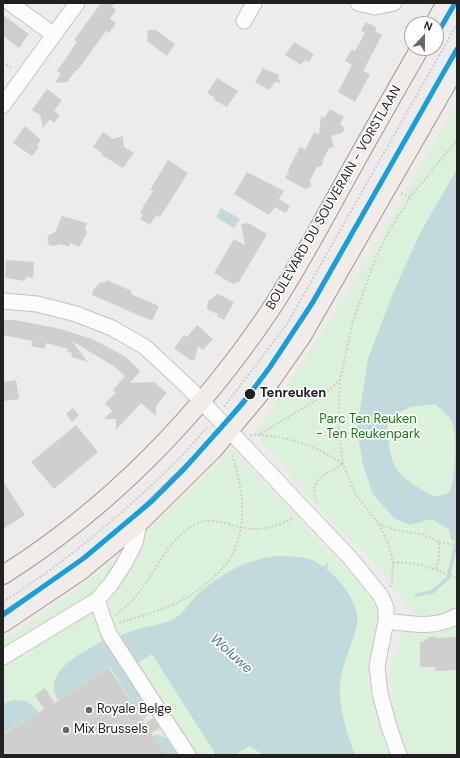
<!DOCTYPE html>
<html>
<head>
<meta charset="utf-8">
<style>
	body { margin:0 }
	#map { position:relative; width:460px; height:758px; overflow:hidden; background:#eeecea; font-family:"DM Sans",sans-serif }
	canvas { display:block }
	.frame { position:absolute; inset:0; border:4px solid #212121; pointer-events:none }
	.north { position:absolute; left:404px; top:16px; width:40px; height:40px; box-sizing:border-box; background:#fff; border:1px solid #a6a6a6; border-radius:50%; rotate:22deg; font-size:11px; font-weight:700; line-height:16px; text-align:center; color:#212121 }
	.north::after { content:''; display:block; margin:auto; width:14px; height:18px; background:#696867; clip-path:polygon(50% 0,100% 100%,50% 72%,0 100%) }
</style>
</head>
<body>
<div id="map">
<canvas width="460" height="758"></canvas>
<div class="frame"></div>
<div class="north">N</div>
</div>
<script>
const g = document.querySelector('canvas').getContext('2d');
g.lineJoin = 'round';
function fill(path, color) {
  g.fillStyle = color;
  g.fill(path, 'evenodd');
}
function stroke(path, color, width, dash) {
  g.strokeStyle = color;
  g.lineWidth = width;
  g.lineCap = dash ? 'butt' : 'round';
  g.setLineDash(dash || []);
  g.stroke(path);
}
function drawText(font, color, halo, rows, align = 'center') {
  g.font = font + ' "DM Sans",sans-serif';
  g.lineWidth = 3.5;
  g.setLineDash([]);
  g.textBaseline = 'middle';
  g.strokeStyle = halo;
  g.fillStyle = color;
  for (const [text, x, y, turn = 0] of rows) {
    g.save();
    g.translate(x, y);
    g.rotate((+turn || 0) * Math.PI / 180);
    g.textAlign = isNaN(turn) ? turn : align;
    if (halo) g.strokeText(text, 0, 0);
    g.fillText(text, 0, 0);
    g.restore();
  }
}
fill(new Path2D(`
	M457,103v652h-51l-11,-29 -5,-60 21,-54 -32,-45 -63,-61 -61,-72 92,-140z
	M232,448l144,153c7,20 -4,40 -6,60 -3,32 9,64 19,94h-386v-116c87,-51 159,-119 229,-191z`), '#dbf1d9');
fill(new Path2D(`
	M457,169v372l-6,-2 -2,-10 -18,-10 -21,6 -16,-7 -21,-24 -10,-29 -6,-36 11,-70 25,-66 27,-60zM435,404c5,5 15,12 17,18 6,16 3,53 -2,70l-15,5c-11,-6 -31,-17 -38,-27 -9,-15 -9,-35 -10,-51l23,-12z
	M221,208l19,11 -6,9 -18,-11z
	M275,556c11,0 23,0 34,3 20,6 52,41 48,64 -3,22 -17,41 -17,64 -1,24 7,46 15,68h-91l-15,-9 -14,9h-19l-64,-101 -16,10 -17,-27c17,-11 40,-9 58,-20 7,-4 12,-14 18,-20 23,-21 49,-37 80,-41z
	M104,640l43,68v8l-4,5 -33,-54 -52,33c-17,-30 27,-48 46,-60z
	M13,700l14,1 12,11 -36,22v-30z
	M159,735l8,4 10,16h-12l-12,-19z`), '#c0dade');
stroke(new Path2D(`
	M322,571l5,-6
	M416,595l16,-3 16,-14 9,-38`), '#c0dade', 3.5);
fill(new Path2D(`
	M101,3h14l-3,4 4,3 -6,9 6,4 -7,10 -3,-2 -29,40 -1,-1 -9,12 -12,1 6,-9 -4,-3 20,-29 -3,-2z
	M3,15l26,19 -10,14 -16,-12z
	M366,22l11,6 -2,3 7,4 -19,36 7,3 -15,28 -17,-10 14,-27 -7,-4 7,-12 3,2 10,-18 -4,-3z
	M148,30h8l19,14 -8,12 -20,-15z
	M294,42l20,12 -5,8 -4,-2 -4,5 -16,-10z
	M263,68l16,7 -1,3 3,5 -6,-1 -6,8 -14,-8z
	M217,78l21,13 -11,16 -13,-7 1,-2 -8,-5z
	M47,89l15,11 -8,11 6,4 -6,8 -4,-4 -7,9 -3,-13 -8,-5z
	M330,109l14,8 -4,7 5,4 -3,5 -11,3 3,11 -5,1 -6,12 -1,6 -5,1 -7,13 1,7 -6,2 -20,-11 4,-6 -1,-2 12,-23 5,3 9,-18 5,3 2,-19 3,2z
	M25,126l16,14 -4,5 2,2 -7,9 -19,-13z
	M103,132l10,7 10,-3 1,11 10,6 -11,15 -21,-13 1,-1 -10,-7z
	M168,160l20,13 -28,44 -4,-2 -6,10 -10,-6 3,-5 -3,-2 13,-21 -3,-1z
	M247,172l37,19 -5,8 11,7 -4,7 -11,-6 -6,8 -35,-21z
	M62,216l25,7 -2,5 2,5 -8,14 -9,-4 -1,4 -8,-3 -8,2 -4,-1 -2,-5 2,-5 6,-3z
	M248,223l19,11 -28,48 -6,2 -19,-11 20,-34 11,6 -4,-21z
	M6,260l28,2 -1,16 -7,-1 -1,4 -20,-3z
	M106,280l26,11 -1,3 28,12 -7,15 -60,-26 1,-5 8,-8 4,1z
	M218,294l16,8 -10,18 -7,-4 1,-2 -10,-4 -1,-3 1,-6z
	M3,320h12l46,9 31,10 34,18 14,14 -10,12 24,-1 13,11 -11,13v10l-15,-13 -25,27v-11h-12l8,-8 -7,-8 11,-10 -3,-3 12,-14 -10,-9 -43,-26 16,21 -17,-5 1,-4 -5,-1 1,-3 -22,-6 -2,6 -13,-3 2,-5 -30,-6z
	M197,325l16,14 -10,11 -5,-4 -3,13 -3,2 -17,-12v-2l9,-12 3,2z
	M16,380l3,19 -16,2v-19z
	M73,408l6,7 -7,7 -6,-8z
	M76,425l22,27 -44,37 -23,-27z
	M3,481l22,34 -22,14z
	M436,636v2l21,-1v33l-22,1v-4h-15v-25l5,-1v-2h3v-2z
	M109,668l36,56 8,-6 7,10 -9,5 14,22h-162v-20l41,-26 -9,-14 10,-7 9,15z`), '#d1cfcd');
const minor = new Path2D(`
	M10,3l44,32
	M358,3l17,4 19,-4
	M244,21l10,-18
	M3,105l74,-102
	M3,301l34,3 39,10 36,14 33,19 44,41 162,171 30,37 5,12v13l-9,45 3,27 9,34 10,28
	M97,600l12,34 79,121
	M386,621c25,3 48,8 71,-5
	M3,657l94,-57 14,-16 13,-20 11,-21 4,-20`);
const major = new Path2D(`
	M434,24l12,-21
	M3,575c105,-66 196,-159 266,-263 28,-42 52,-88 77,-133 24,-44 49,-87 74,-131
	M3,623l76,-51 60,-49 74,-73 59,-71 30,-43 155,-270`);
stroke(minor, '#c4c3c2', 17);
stroke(major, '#a39888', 20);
stroke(new Path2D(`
	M3,62l10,7
	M401,193l9,4
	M224,407l63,-83 170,-300
	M260,434l60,-36 20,-18
	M250,435c30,-2 69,12 93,29 -18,11 -36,15 -26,39
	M379,524l16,6 27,4 17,8v15l-3,12
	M439,542l18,3
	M393,563c22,-3 44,7 64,15
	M390,587l2,-5 1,-19 -4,-17 -10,-22 -23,-29 -13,-31 -5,-40 2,-44 13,-59 23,-64 15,-30 21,-32 45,-55
	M3,602c47,-30 89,-63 130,-100 27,-24 53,-49 75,-76
	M115,615c36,-22 44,-72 81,-91 18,-9 38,4 56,5 12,1 32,-5 41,-11
	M119,623c24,-8 50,-14 72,-28 14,-9 33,-25 41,-40 16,-29 11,-69 0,-99`), '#d6cac9', 2, [2, 2]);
stroke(minor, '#fcfcfc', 15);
stroke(major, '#f1ece7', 18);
stroke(new Path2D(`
	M436,36l19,-33
	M3,615l81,-57 68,-57 32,-32 59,-66 27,-36 43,-65 144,-253`), '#169fdb', 5);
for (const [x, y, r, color] of [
	[250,394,6,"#212121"],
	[89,710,4,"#696867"],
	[66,730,4,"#696867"]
]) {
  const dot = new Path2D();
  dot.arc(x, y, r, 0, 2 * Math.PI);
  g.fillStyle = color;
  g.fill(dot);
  stroke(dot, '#fff', 1.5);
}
drawText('13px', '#212121', '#fff', [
	["BOULEVARD DU SOUVERAIN - VORSTLAAN",334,198,-60]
]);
drawText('bold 13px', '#212121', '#fff', [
	["Tenreuken",260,394]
], 'left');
drawText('13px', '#177717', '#fff', [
	["Parc Ten Reuken",368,420],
	["- Ten Reukenpark",368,435]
]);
drawText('13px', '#212121', '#fff', [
	["Royale Belge",97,710],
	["Mix Brussels",74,730]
], 'left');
drawText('italic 14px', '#4e7a9a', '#fff', [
	["Woluwe",231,654,42]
]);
</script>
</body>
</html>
